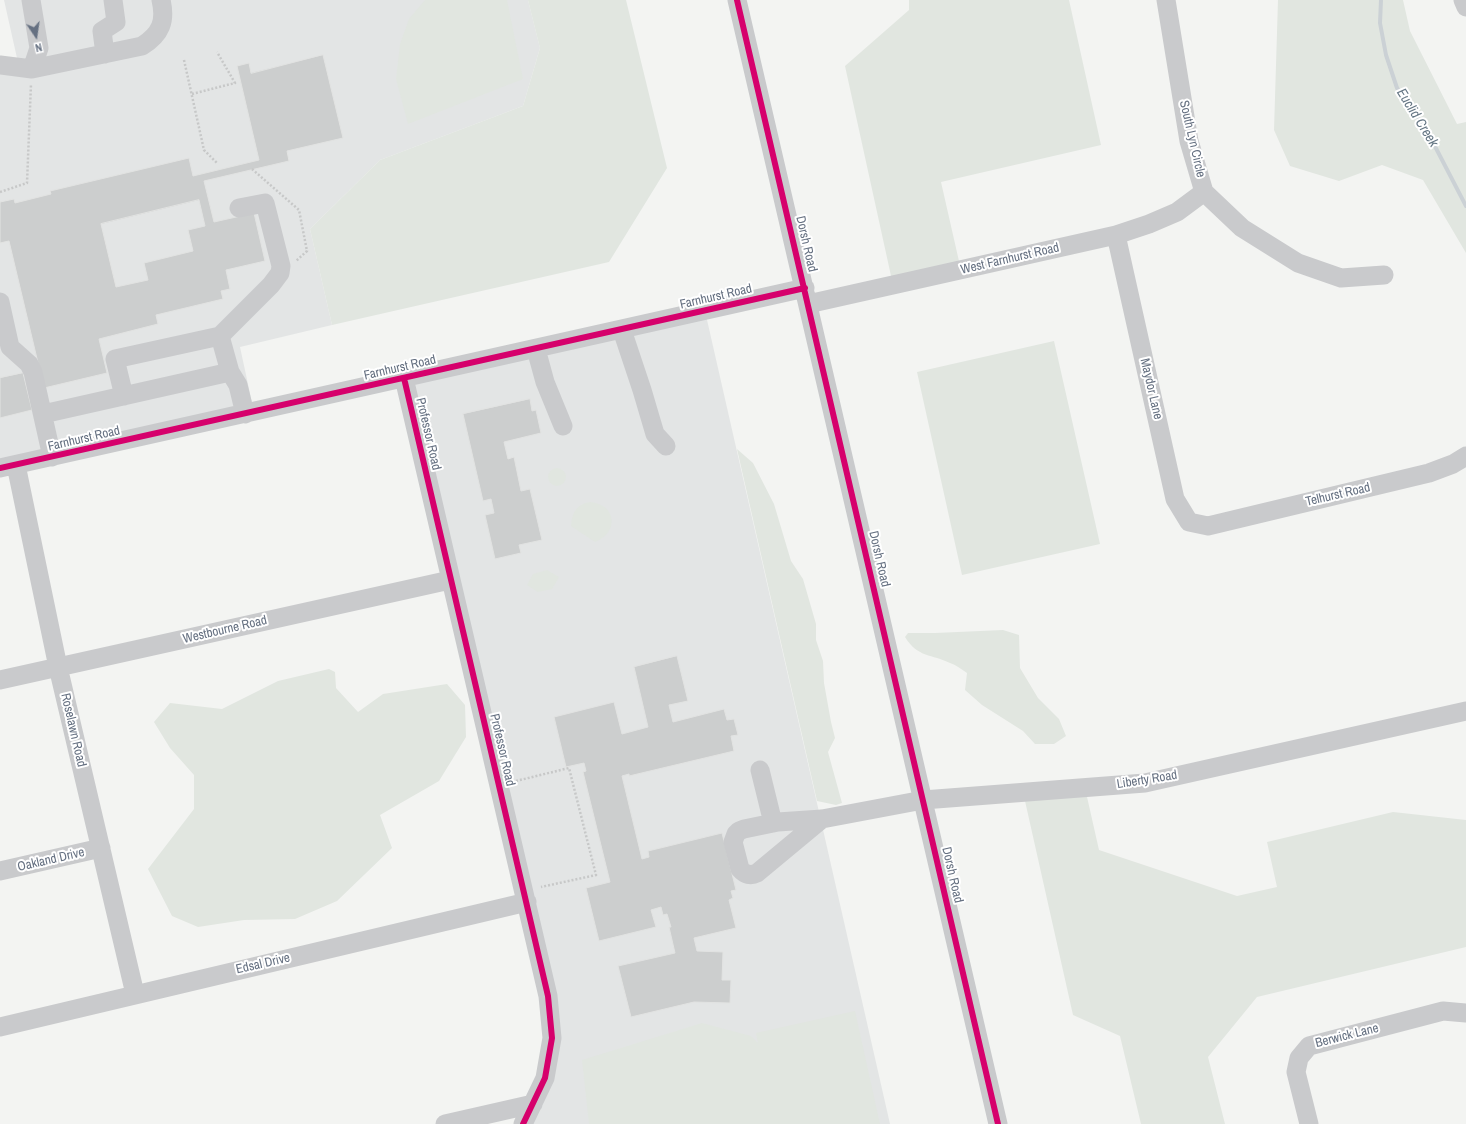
<!DOCTYPE html>
<html>
<head>
<meta charset="utf-8">
<style>
	body { margin:0 }
	#map { position:relative; width:1466px; height:1124px; overflow:hidden; background:#f3f4f2; font-family:"Archivo Narrow",sans-serif }
	canvas { display:block }
	.north { position:absolute; left:16px; top:16px; width:40px; height:40px; -webkit-text-stroke:3px #fff; paint-order:stroke; rotate:167deg; font-size:11px; font-weight:700; line-height:16px; text-align:center; color:#657081 }
	.north::after { content:''; display:block; margin:auto; width:14px; height:18px; background:#657081; clip-path:polygon(50% 0,100% 100%,50% 72%,0 100%) }
</style>
</head>
<body>
<div id="map">
<canvas width="1466" height="1124"></canvas>
<div class="north">N</div>
</div>
<script>
const g = document.querySelector('canvas').getContext('2d');
g.lineJoin = 'round';
function fill(path, color) {
  g.fillStyle = color;
  g.fill(path, 'evenodd');
}
function stroke(path, color, width, dash) {
  g.strokeStyle = color;
  g.lineWidth = width;
  g.lineCap = dash ? 'butt' : 'round';
  g.setLineDash(dash || []);
  g.stroke(path);
}
function drawText(font, color, halo, rows, align = 'center') {
  g.font = font + ' "Archivo Narrow",sans-serif';
  g.lineWidth = 4;
  g.setLineDash([]);
  g.textBaseline = 'middle';
  g.strokeStyle = halo;
  g.fillStyle = color;
  for (const [text, x, y, turn = 0] of rows) {
    g.save();
    g.translate(x, y);
    g.rotate((+turn || 0) * Math.PI / 180);
    g.textAlign = isNaN(turn) ? turn : align;
    if (halo) g.strokeText(text, 0, 0);
    g.fillText(text, 0, 0);
    g.restore();
  }
}
fill(new Path2D(`
	M4,0h524l12,48 -17,58 -143,54 -70,69 22,96 -92,22 14,65 -254,56v-403l19,2z
	M705,311l185,813h-367l29,-86 -148,-660z`), '#e3e5e5');
fill(new Path2D(`
	M425,0h82l16,79 -115,45 -12,-45 4,-35 9,-25z
	M528,0h98l41,168 -58,94 -277,63 -22,-96 70,-69 143,-54 17,-58z
	M909,0h160l32,145 -160,37 20,88 -68,15 -48,-219 64,-56z
	M1278,0h125l7,31 47,93 9,-2v131l-43,-73 -41,-15 -43,16 -49,-15 -16,-36z
	M1054,341l46,203 -138,31 -45,-203z
	M737,449l16,14 21,41 17,57 12,18 13,45v16l7,21 1,22 7,39 4,16 -7,14 14,51 -6,2 -19,-4z
	M548 477a9 9 0 1 1 18 0a9 9 0 1 1-18 0Z
	M590,502c27,2 29,31 5,40l-24,-16c1,-14 6,-22 19,-24z
	M547,570l12,7 -7,12 -14,3 -11,-7 6,-11z
	M1003,630l16,5 1,33 18,30 21,21 7,17 -12,8h-19l-12,-13 -41,-26 -17,-15 2,-17c-6,-4 -11,-8 -17,-10 -18,-9 -32,-5 -45,-26l3,-4h27z
	M329,669l6,3 1,16 22,24 25,-18 64,-10 18,21 1,32 -27,44 -59,34 12,33 -55,53 -42,18 -51,1 -46,7 -26,-11 -24,-47 46,-60v-34l-24,-27 -16,-26 16,-19 52,6 56,-28z
	M1085,788l14,62 138,46 40,-9 -10,-45 126,-30 73,8v127l-209,50 -49,60 17,67h-84l-21,-88 -47,-21 -50,-223z
	M855,1011l25,113h-291l-7,-64 120,-37 49,13 7,7 -2,-10z`), '#e1e6e0');
stroke(new Path2D(`
	M1381,0l-1,23 6,32 11,33 29,41 40,77`), '#cbd1d5', 4);
const building = new Path2D(`
	M323,55l20,83 -56,13 2,10 -85,20 10,41 40,-9 11,48 -39,9 4,19 -9,2 2,8 -67,16 2,9 -59,15 8,34 -63,15 -35,-147 -9,2v-41l14,-3 1,4 36,-9 -1,-3 139,-33 4,18 66,-16 -22,-94 12,-3 2,10zM199,200l6,26 -17,4 5,21 -49,12 4,17 -32,7 -15,-63z
	M23,373l9,37 -32,8v-40z
	M530,399l2,12 4,-1 5,23 -37,9 4,17 6,-2 7,34 9,-2 12,51 -23,5 2,8 -26,6 -10,-44 9,-2 -3,-14 -8,2 -20,-87z
	M677,656l11,45 -19,4 4,17 51,-13 3,11 7,-1 4,16 -7,1 3,15 -105,25v-2l-7,2 20,83 7,-2 -1,-6 74,-18 14,57 -5,1 2,7 -4,2 7,28 -42,10 3,13 26,1 -1,28h9l-1,23 -36,-1 -63,15 -13,-51 57,-13 -6,-26h2l-4,-13 -4,1 -2,-8 -10,3 5,17 -57,14 -13,-53 24,-6 -27,-110 3,-1 -2,-8 -18,4 -12,-50 60,-15 8,32 26,-7 -14,-60z`);
fill(building, '#cccece');
stroke(building, '#e2e3e2', 1);
stroke(new Path2D(`
	M184,60l20,90 13,13
	M192,94l43,-11 -18,-31
	M252,169l47,41 8,41 -11,10
	M0,192l27,-9 4,-99
	M516,781l53,-13 27,107 -55,12`), '#c7c8c8', 2.5, [2, 2]);
stroke(new Path2D(`
	M31,0l8,48 -7,21
	M737,0l261,1124
	M1166,0l23,141 15,51 38,36 56,35 43,15 43,-3
	M1463,0l3,7
	M105,54l-3,-23 14,-9 -3,-22
	M0,65l32,4 110,-23c19,-12 24,-25 19,-46
	M1116,235l59,264 14,23 19,4 221,-53 24,-9 13,-8
	M0,302l10,45 19,17 4,8 19,85
	M808,304l308,-69 33,-11 28,-12 27,-20
	M622,330l20,60 13,44 11,12
	M220,336l10,36 8,13 7,29
	M536,349l9,33 18,44
	M404,378l144,618 4,42 -7,40 -22,46
	M124,396l-9,-37 105,-23 51,-51 9,-12 1,-7 -16,-63 -26,5
	M43,414l187,-42
	M16,465l42,202 77,327
	M0,468l805,-180
	M0,680l450,-100
	M760,770l13,53
	M822,819l-65,54c-6,3 -12,2 -17,-4l-7,-27 3,-8 3,-3 5,-2 34,-7 44,-3 101,-19 222,-17 321,-72
	M0,871l101,-23
	M0,1027l527,-125
	M445,1124l88,-20
	M1309,1124l-13,-52 3,-14 10,-12 134,-35 23,2`), '#c9cacc', 19);
stroke(new Path2D(`
	M737,0l261,1124
	M404,378l144,618 4,42 -7,40 -22,46
	M0,468l805,-180`), '#d6006c', 6);
drawText('13px', '#657081', '#fff', [
	["South Lyn Circle",1192,139,77],
	["Dorsh Road",806,244,77],
	["West Farnhurst Road",1010,259,-13],
	["Farnhurst Road",716,297,-13],
	["Farnhurst Road",400,368,-13],
	["Maydor Lane",1151,389,77],
	["Professor Road",428,434,77],
	["Farnhurst Road",84,439,-13],
	["Telhurst Road",1338,495,-13],
	["Dorsh Road",879,559,77],
	["Westbourne Road",225,630,-13],
	["Roselawn Road",73,730,77],
	["Professor Road",502,750,77],
	["Liberty Road",1147,780,-9],
	["Oakland Drive",51,860,-13],
	["Dorsh Road",952,875,77],
	["Edsal Drive",263,964,-13],
	["Berwick Lane",1347,1036,-14]
]);
drawText('italic 14px', '#667785', '#fff', [
	["Euclid Creek",1417,118,58]
]);
</script>
</body>
</html>
